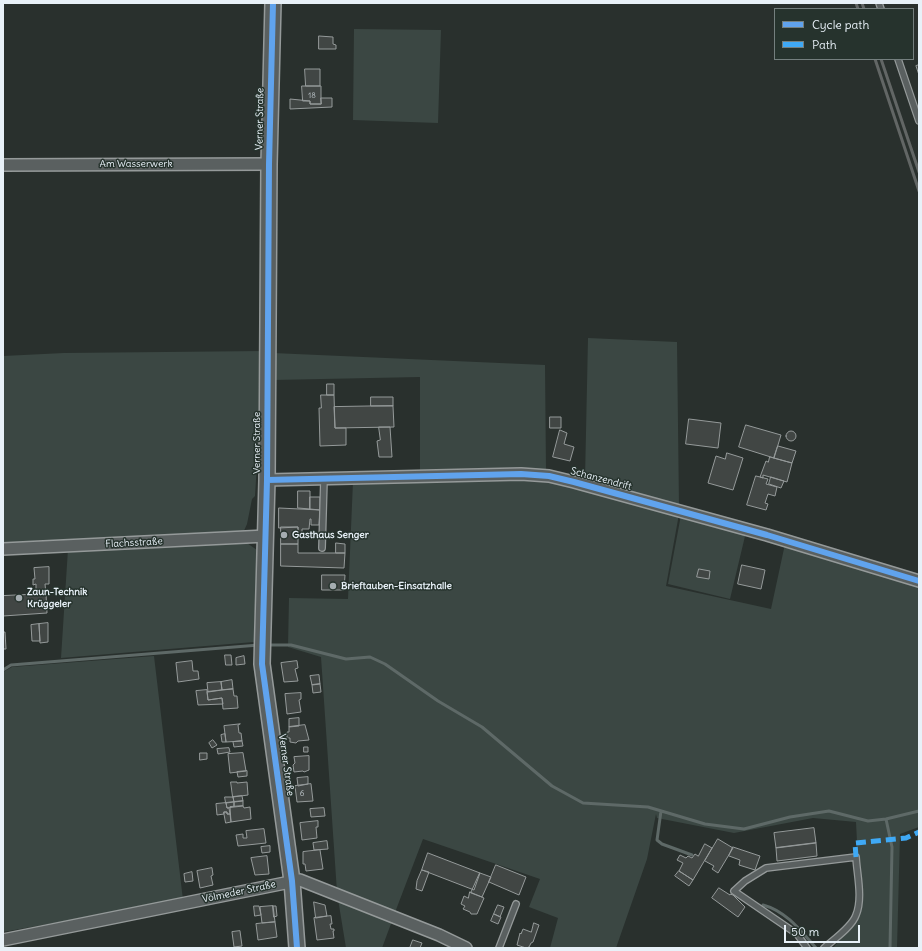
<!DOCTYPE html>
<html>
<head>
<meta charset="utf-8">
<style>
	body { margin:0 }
	#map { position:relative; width:922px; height:951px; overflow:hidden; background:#29302d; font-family:Delius,sans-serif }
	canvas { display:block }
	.frame { position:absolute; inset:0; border:4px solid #e8f1f8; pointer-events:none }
	.legend { position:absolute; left:774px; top:8px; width:140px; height:52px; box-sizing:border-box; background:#26332d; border:1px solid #747f7e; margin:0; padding:5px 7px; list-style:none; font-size:12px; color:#e8f1f8 }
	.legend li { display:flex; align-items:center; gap:8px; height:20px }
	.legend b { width:20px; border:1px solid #747f7e }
	.scale { position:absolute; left:784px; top:925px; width:76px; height:18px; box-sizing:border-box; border:2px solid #e8f1f8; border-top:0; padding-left:5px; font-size:12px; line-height:14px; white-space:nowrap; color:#e8f1f8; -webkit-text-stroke:3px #26332d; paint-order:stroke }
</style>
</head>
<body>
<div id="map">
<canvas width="922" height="951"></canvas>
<div class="frame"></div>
<ul class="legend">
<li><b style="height:5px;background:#60a3ed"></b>Cycle path</li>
<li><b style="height:5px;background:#3fa9f5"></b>Path</li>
</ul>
<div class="scale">50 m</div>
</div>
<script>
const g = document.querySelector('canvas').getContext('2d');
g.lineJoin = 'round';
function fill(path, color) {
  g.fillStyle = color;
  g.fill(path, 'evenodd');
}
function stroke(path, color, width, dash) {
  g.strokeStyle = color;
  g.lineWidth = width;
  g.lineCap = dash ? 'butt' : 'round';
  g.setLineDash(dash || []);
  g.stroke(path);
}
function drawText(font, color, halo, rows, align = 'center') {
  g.font = font + ' Delius,sans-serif';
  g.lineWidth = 3;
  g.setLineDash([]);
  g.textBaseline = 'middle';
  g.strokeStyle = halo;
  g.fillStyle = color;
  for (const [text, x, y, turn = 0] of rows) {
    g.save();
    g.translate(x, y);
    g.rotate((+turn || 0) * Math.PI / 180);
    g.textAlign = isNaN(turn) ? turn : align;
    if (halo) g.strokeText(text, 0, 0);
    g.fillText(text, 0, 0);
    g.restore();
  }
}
fill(new Path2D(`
	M354,29l87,1 -3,93 -85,-3z
	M588,338l89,4 2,165 -94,-28z
	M264,351l-9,145 -3,3 -5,25 -4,9 -240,12v-189l61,-3z
	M273,353l272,12 1,106 -126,2v-96l-147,3z
	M551,479l128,35 -13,72 105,23 14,-65 134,39v244l-19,7 -3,114h-64l25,-30 2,-15 -4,-81 -43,-4 -79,15 -77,-15 -1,-4 -9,45 -31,89h-66l8,-30 -29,-11 11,-28 -117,-40 -29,76 -57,-23 -16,-235 -33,-10 1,-49 59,1 5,-118z
	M681,515l65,17 -16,67 -62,-15z
	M244,541l13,9 -3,92 -193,16 7,-109z
	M154,656l29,244 -180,32v-260l9,-5z
	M338,899l54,22 -10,27h-36z`), '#3b4743');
stroke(new Path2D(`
	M266,645h25l55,14 24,-2 15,7 53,37 44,26 70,59 31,17 65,4 57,17 39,5 46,-12 39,-6 39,10 18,-2 33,-8
	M3,670l8,-5 248,-20
	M661,811l-4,29 5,4 30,11
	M886,819l6,28 -2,101
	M763,905c23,6 38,26 53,43`), '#5e6967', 3);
const building = new Path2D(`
	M319,36l14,1v7l3,1v4h-17z
	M919,65v10l-3,-9z
	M305,69h15v17h-14z
	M302,86h19v18h-11v-3h-7z
	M321,98h11v9l-42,2v-10l20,2v3h11z
	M327,384h7v11h-7z
	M321,395h13l1,33h11v17l-26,1 -1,-38h2z
	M371,397h22v9h-22z
	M393,406l1,21 -59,1 -1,-21z
	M550,417h11v11h-11z
	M689,419l32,4 -3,25 -32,-4z
	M746,425l35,10 -7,23 -35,-11z
	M379,427h11l2,30h-13l-2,-16 3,-1z
	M560,430l7,3 -3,11 10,3 -4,14 -17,-4z
	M786 436a5 5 0 1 1 10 0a5 5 0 1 1-10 0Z
	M778,446l18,5 -4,12 -18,-5z
	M727,453l16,5 -10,32 -25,-7 8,-27 9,3z
	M770,457l22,6 -5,19 -24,-7v3l-3,-1 6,-16 2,1z
	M756,476l12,3 -2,5 11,3 -2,9 -7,-2 -3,9 3,1 -2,6 -19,-5z
	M771,477l13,4 -3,7 -12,-4z
	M298,491h12v18l-12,-1z
	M310,497h10v13l-10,-1z
	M279,508l41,2 -1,15h-8v-6h-1l-1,10h-7v5h-4v-7l-19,1z
	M281,527h17v17h-17z
	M336,543l9,1v9h-9z
	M281,544h17v9h47l-1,15 -63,-2z
	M742,565l23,5 -4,19 -23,-5z
	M49,567v17h-4l1,10h-10v-10l-3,1v-6h2l-1,-11z
	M699,569l11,2 -1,8 -12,-2z
	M322,575h23l-1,15h-22z
	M46,594l1,19 -44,3v-20z
	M48,623v19l-8,1 -1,-19z
	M39,624l1,17h-8l-1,-16z
	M3,632h2l1,17h-3z
	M225,655h6l1,10h-6z
	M244,656l1,8 -9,1v-7z
	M192,661l1,10h5l1,8 -21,3 -2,-19z
	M297,661l1,7 -3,1 3,12 -14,1 -3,-19z
	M319,675l1,9 -8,1 -2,-9z
	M232,680l1,9 -11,1 -1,-8z
	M221,682l1,8 -14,2 -1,-9z
	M320,684l1,8 -8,1 -1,-8z
	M233,689l1,7h3l1,12 -15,1 -1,-11 -14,2 -1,-8z
	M207,690l1,10 14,-2 1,6 -25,1 -2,-14z
	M301,693v6l-2,1 2,12 -14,2 -2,-20z
	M299,718v8l-10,1v-8z
	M240,724l-2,1 1,8h2l1,8 -16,1 -2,-16z
	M305,725l4,15 -11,1 -2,2 -6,-1v-4h-3v-6h2v-5z
	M225,734l1,8h-4l-1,-7z
	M213,740l4,5 -5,3 -3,-5z
	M242,741l1,5 -9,1 -1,-5z
	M304,747h4v5h-4z
	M229,748l1,4 -12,2 -1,-5z
	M200,753h7v6l-7,1z
	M243,753l3,18 -16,2 -2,-19z
	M309,756v14l-5,2 -1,-1 -9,1 -1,-7 2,-2 -1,-6z
	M247,771v5l-9,1 -1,-5z
	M308,777v7l-10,2 -1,-8z
	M231,782h6v1l10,-1 1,13 -15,2z
	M311,784l2,17 -16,1 -2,-16z
	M242,796l1,5 -9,1 -1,-5z
	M225,797h8l1,5 -8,1z
	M243,801v5l-9,1v-5z
	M234,802v5l-7,1 -1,-5z
	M226,803l1,5h2l1,6h-3v-2h-3v2l-7,1 -1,-11z
	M243,806l1,2 6,-1 1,12 -20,3 -1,-15z
	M324,808l1,8 -14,1 -1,-8z
	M224,812h3v2h3l1,8 -5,1z
	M318,821v6h-2l1,11 -15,2 -2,-17z
	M814,828l2,15 -40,5 -2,-15z
	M264,829l2,14 -28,3 -2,-11 7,-1v4h4l-1,-7z
	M718,839l15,9 -15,25 -6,-4 2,-3 -9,-5z
	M327,841l1,8 -14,1 -1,-7z
	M816,843l1,13 -40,5 -1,-13z
	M705,844l7,4 -19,32 -14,-9 4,-8 -6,-3 3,-5 6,3 2,-2 4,2 3,-4 3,2z
	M270,846v6l-8,1 -1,-6z
	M733,847l27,9 -5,14 -16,-5 1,-5 -11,-4z
	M320,850l3,19 -17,2 -1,-7h-2v-12z
	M428,853l52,20 -6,17 -52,-20z
	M267,856l2,18 -14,1 -4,-17z
	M496,865l30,12 -7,18 -30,-13z
	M212,868l1,7 -2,1 2,9 -13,3 -3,-17z
	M422,870l7,2 -7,19 -6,-2 1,-8z
	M679,871l14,9 -4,6 -14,-10z
	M192,872l1,9 -8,1 -1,-8z
	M480,873l11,4 -9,20 -11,-4z
	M719,888l11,7v-1l3,1 12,12 -7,10 -26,-19z
	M470,892l14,6 -7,16h-6l-1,-2 -7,-3 2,-3 -4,-2 3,-8 4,2z
	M314,902l11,3 2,11 -11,2z
	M498,905l6,2 -4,10 -6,-3z
	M254,906h5l2,9 -6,1z
	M273,906h3l1,10 -3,1z
	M273,906l2,16 -13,1 -2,-16z
	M494,914l7,3 -3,7 -7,-3z
	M331,916l1,8h-2l1,5h3v2h-1l1,7 -17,2 -3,-22z
	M275,922l2,15 -19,3 -2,-16z
	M534,923l5,2 -6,17 -2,1 -2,4 -3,1 -9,-3 3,-12 1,1 2,-5 8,3z
	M240,931l2,15 -8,1 -2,-15z
	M413,940l9,3 -2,5h-10z`);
fill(building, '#414644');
stroke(building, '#959a9a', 1);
const lane = new Path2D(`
	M879,3l2,6
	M898,59l21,62
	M322,548l2,-69
	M499,948l17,-44
	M807,948l-10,-14 -63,-43 11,-10 21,-13 90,-11c1,18 7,41 0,58 -4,12 -23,25 -32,33`);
const street = new Path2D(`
	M3,165l266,-1
	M267,480l254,-6 28,2 25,6 193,53 152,46
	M3,549l263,-13
	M3,940l297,-60 139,55 27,13`);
const secondary = new Path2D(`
	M273,3l-4,161 -2,316 -5,184 30,217 5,67`);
stroke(lane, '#959a9a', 8);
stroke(street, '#959a9a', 14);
stroke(secondary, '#959a9a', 18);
stroke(lane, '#5a6060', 5.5);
stroke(street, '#5a6060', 11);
stroke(secondary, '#5a6060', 15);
stroke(new Path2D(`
	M856,3l2,6
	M862,3l2,6
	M875,59l44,132
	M881,59l38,113`), '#626665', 3);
stroke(new Path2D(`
	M856,857l-1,-14 51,-5 13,-6`), '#3fa9f5', 5, [10, 5]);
stroke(new Path2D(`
	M273,3l-4,161 -2,316 -5,184 30,217 5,67
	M267,480l254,-6 28,2 25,6 193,53 152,46`), '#60a3ed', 6);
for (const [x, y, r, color] of [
	[284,535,4,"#a5adb1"],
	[333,586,4,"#a5adb1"],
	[19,598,4,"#a5adb1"]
]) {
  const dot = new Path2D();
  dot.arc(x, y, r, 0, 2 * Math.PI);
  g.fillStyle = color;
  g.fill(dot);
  stroke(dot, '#26332d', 1.5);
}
drawText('8px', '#bec6cb', null, [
	["18",312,96],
	["6",302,794]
]);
drawText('10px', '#e8f1f8', '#26332d', [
	["Verner Straße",260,119,-89],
	["Am Wasserwerk",136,164],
	["Verner Straße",257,443,-90],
	["Schanzendrift",601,479,15],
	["Flachsstraße",134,543,-3],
	["Verner Straße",286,765,82],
	["Völmeder Straße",239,892,-12]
]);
drawText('bold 10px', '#e8f1f8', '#26332d', [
	["Gasthaus Senger",292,535],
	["Brieftauben-Einsatzhalle",341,586],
	["Zaun-Technik",27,592],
	["Krüggeler",27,604]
], 'left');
</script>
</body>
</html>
